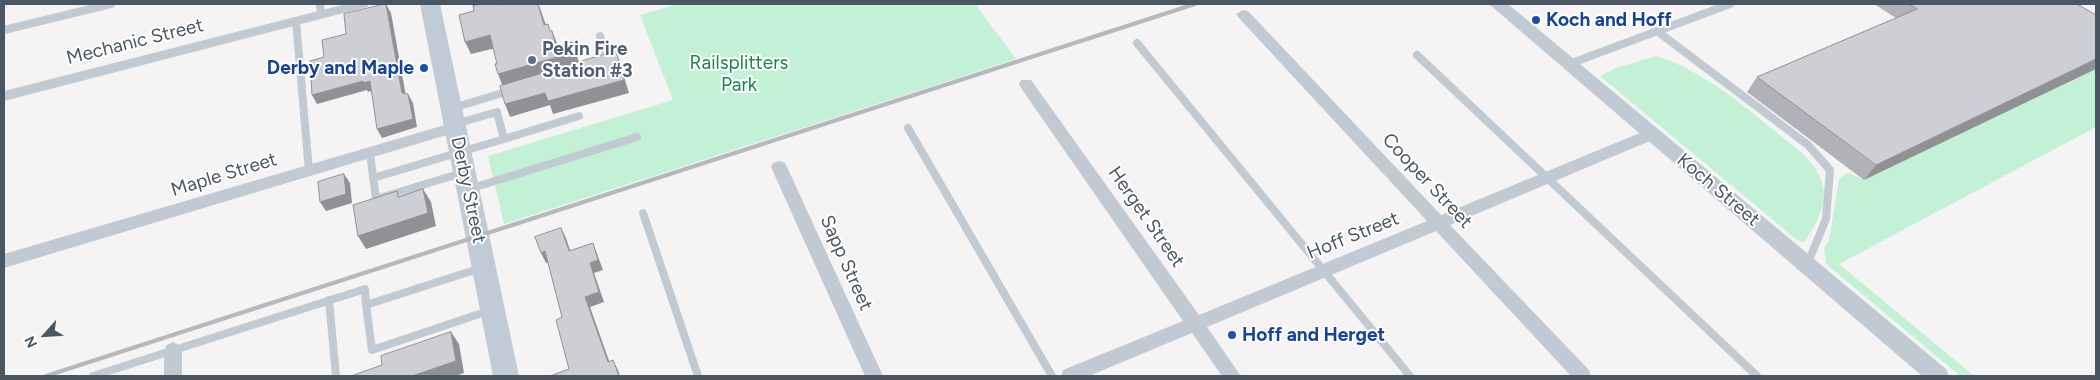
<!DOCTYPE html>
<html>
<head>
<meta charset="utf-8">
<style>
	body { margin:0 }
	#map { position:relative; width:2100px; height:380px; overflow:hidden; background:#f5f3f3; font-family:Figtree,sans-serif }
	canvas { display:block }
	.frame { position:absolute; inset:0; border:5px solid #4a5661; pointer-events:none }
	.north { position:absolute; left:20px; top:310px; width:50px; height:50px; -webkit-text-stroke:4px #fff; paint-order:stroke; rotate:244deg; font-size:14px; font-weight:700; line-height:20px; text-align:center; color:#4a5661 }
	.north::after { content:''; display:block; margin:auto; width:18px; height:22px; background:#4a5661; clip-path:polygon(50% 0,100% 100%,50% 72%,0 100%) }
</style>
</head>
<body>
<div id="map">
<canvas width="2100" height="380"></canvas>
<div class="frame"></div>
<div class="north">N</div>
</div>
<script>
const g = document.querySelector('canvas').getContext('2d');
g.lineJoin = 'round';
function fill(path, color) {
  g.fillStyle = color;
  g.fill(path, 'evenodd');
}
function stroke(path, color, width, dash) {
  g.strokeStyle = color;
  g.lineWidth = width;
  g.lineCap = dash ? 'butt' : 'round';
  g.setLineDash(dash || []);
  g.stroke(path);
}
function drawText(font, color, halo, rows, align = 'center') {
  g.font = font + ' Figtree,sans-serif';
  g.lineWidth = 4;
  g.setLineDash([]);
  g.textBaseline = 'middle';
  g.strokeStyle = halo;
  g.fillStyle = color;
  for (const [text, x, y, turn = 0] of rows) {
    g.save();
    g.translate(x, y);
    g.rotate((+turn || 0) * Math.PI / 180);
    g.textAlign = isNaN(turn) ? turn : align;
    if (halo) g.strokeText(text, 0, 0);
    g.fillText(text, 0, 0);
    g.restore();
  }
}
fill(new Path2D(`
	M678,4h297l41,55 -512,165 -16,-68 185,-56 -33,-85z
	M1656,56c55,17 100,61 145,96 33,32 27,56 3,90l-7,-2 -197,-164 16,-8z
	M2096,69v58l-257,137 135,112h-14l-134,-112 -2,-16 5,-7 10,-62 9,-6 16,7z`), '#c3f1d5');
stroke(new Path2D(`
	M320,4l1,10
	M296,21l13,150
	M4,30l107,-26
	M1657,31l151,114 22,25 -4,49 -19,46
	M600,36l9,26
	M1137,43l273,333
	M1417,55l340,321
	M1569,64l161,-60
	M453,108l59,-18
	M908,128l144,248
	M504,139l75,-23
	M370,153l6,46 86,-26
	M373,178l131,-39 -7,-27 -42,12
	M469,189l168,-52
	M643,213l55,163
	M481,268l-115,37 6,45 119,-40
	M329,300l7,76
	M93,376l272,-87 1,16`), '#c1cad2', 8);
fill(new Path2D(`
	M346,4h23l-2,3 -363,94v-10z
	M1243,10l5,1 193,204 206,-85h10l3,4 -3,4 -207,87 139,145 2,6h-20l-135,-145 -229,96 34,49h-19l-30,-43 -103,43h-28l2,-6 120,-49 -162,-233 -2,-4 2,-4h10l168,235 228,-94 -189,-204 -2,-3z
	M455,122l5,1 3,4 -3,4 -456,137v-14z
	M779,161l6,2 2,4 96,209h-18l-94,-209 2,-4z
	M173,342l6,3 3,5v26h-18v-26l3,-5z`), '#c1cad2');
fill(new Path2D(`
	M1489,4h19l438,365 3,7h-27z`), '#c1cad2');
fill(new Path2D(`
	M420,4h20l79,372h-26z`), '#c1cbd6');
stroke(new Path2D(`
	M46,376l1149,-372`), '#b5b8bd', 4);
fill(new Path2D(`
	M1874,4h203l-213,176 -117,-88 10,-15 139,-59z`), '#b0b2b7');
fill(new Path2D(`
	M386,4l5,9 16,89 -5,-9z
	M538,4l2,4 10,29 -6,-12z
	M552,31l5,12 4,13 11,-14 8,23 -77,22 -5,-13 58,-27z
	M490,35l6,13 -25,6 -6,-12z
	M616,51l13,42 -76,21 -3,-9 -40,12 -5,-13z
	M2096,59v10l-232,111 12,-15z
	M363,81h7l5,9 -7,2 -1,-2 -50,14 -5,-9z
	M408,94l5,9 4,24 -35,11 -5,-9z
	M344,174l6,9 2,20 -26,8 -6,-9z
	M423,189l8,13 5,24 -70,23 -8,-13z
	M561,228l5,10 8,24 -5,-11z
	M593,243l10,27 -9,3 10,29 -14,5 23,65 -5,-10 -23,-65z
	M545,251l5,11 -4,1 -5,-10z
	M451,332l8,12 5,29 -9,3h-43z
	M613,360l5,10 2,6h-1z`), '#909195');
const building = new Path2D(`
	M386,4l16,89 6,1 5,25 -36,10 -7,-48 -7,2v-2l-51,14 -2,-34 14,-4 -2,-17 24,-6 -2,-20z
	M482,4h14v1l5,-1h37l6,21 4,-1 2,7h2l4,16 16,-5 3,10 -77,22 -3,-10h2l-7,-29 -25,7 -6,-27 15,-4 -1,-5z
	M1909,4h168l19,11v44l-220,106 -119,-88 160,-68z
	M616,51l8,29 -76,21 -3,-8 -40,11 -5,-18z
	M344,174l2,20 -26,8 -2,-20z
	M423,189l5,24 -70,23 -5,-31 44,-14 1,6z
	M561,228l8,23 24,-8 5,17 -8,3 9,29 -14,5 23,65 5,-2 6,16h-69l19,-7 -13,-49 6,-3 -17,-66 -4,2 -6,-16z
	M451,332l5,29 -44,15h-61l31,-11 -1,-9z`);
fill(building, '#cdcfd5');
stroke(building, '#909195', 1);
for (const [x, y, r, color] of [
	[1536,20,5,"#1a4fb4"],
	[532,60,5,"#5c6f8a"],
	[424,68,5,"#1a4fb4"],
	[1232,335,5,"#1a4fb4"]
]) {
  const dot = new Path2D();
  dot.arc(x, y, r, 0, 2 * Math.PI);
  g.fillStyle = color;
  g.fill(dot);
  stroke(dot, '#fff', 2);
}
drawText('bold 19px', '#164399', '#fff', [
	["Koch and Hoff",1546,20],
	["Derby and Maple",414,68,"right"],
	["Hoff and Herget",1242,335]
], 'left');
drawText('19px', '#4a5661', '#fff', [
	["Mechanic Street",135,42,-14],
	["Maple Street",224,175,-17],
	["Cooper Street",1427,181,47],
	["Derby Street",468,190,78],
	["Koch Street",1718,190,40],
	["Herget Street",1146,217,55],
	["Hoff Street",1353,236,-22],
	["Sapp Street",846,263,66]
]);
drawText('bold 19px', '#4e5e75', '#fff', [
	["Pekin Fire",542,49],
	["Station #3",542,71]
], 'left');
drawText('19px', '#17864f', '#fff', [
	["Railsplitters",739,63],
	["Park",739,85]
]);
</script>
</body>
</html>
